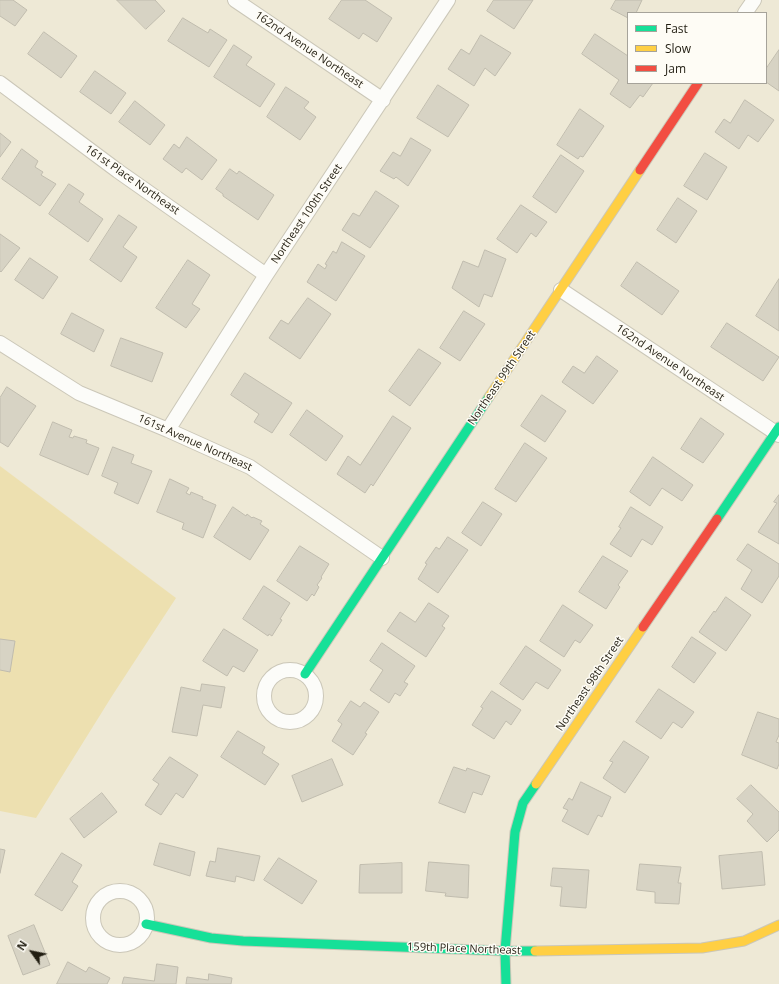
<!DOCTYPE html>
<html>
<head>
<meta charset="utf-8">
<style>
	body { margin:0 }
	#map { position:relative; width:779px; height:984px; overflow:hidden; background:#eee9d6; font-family:"Open Sans",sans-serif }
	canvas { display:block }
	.legend { position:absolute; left:627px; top:12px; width:140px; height:72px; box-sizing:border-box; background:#fefcf5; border:1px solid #a6a39a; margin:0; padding:5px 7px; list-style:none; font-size:12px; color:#221e12 }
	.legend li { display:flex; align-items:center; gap:8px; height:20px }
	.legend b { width:20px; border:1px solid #a6a39a }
	.north { position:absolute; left:12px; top:932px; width:40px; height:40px; -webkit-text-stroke:3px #fefcf5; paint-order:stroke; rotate:303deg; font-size:11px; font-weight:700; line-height:16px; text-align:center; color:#221e12 }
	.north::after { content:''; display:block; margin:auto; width:14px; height:18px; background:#221e12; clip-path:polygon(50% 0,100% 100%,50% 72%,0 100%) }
</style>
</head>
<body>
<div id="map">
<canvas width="779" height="984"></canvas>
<ul class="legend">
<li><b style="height:5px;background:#16e098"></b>Fast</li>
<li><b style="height:5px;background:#ffcf43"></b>Slow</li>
<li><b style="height:5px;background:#f24e42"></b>Jam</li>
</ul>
<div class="north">N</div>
</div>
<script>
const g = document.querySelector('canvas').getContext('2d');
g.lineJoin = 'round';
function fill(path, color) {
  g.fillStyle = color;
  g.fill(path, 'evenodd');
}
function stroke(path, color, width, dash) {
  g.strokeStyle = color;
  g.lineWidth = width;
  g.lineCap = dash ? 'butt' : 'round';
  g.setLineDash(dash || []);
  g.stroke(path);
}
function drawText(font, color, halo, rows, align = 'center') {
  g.font = font + ' "Open Sans",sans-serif';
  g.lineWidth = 3;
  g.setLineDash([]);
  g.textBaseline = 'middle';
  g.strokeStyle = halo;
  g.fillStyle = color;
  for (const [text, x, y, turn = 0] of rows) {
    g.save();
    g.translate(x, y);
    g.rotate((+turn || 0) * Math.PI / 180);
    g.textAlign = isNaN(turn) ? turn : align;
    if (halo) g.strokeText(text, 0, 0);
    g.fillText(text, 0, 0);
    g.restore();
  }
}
fill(new Path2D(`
	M0,466l176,132 -64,98 -76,122 -36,-7z`), '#ede0b0');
const building = new Path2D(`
	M0,0h13l14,10 -12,16 -15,-10z
	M117,0h38l10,11 -19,18z
	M342,0h23l27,18 -15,24 -14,-9 -4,6 -30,-20z
	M494,0h39l-19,29 -27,-18z
	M616,0h26l-6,13h-8v5l-17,-9z
	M183,18l25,15 2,-4 17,11 -18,27 -41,-26z
	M44,32l33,24 -16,22 -33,-24z
	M595,34l33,22v27h25l-10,14 -3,-2 -10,13 -20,-14 9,-14 -37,-26z
	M481,35l30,18 -16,23 -10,-8 -11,18 -26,-17 13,-20 8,5z
	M234,45l18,12 -6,8 29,19 -15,23 -46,-30z
	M779,50v41l-13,-9v-13z
	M95,71l31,22 -15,21 -31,-22z
	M438,85l31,20 -21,32 -31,-19z
	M286,87l23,15 -5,6 12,9 -16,23 -33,-23z
	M745,100l29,20 -16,22 -10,-7 -9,14 -24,-17 9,-13 6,4z
	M135,101l30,24 -15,20 -31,-23z
	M580,109l24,17 -21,31 -3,-1 -2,3 -21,-14z
	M0,133l11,9 -11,15z
	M187,137l30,23 -15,20 -16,-12 -4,5 -19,-14 11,-15 5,4z
	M411,138l20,12 -23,36 -12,-9 -2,2 -14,-8 13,-19 7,4z
	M22,149l16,12 -3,6 8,5 -2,3 15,9 -16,22 -38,-27z
	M705,153l22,14 -20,33 -23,-14z
	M561,155l23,16 -28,42 -23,-16z
	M230,169l7,5 2,-3 35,24 -16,25 -35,-24v-2l-7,-5z
	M69,184l15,10 -5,8 24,17 -15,23 -39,-28z
	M376,191l23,15 -29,42 -28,-18 11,-17 6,3z
	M678,198l19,13 -21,32 -19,-13z
	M521,205l26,17 -11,15 -5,-4 -14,20 -20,-14z
	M119,215l18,12 -14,20 14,10 -16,25 -31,-22z
	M0,234l20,14 -19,24 -1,-1z
	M342,242l23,14 -29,45 -29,-19 11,-18 7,5 2,-4 -2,-1 8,-13 3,2z
	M485,250l21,9 -14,38 -8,-3 -5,13 -27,-19 11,-27 15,6z
	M30,258l28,19 -15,22 -28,-19z
	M188,260l22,15 -18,29 8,5 -14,19 -30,-20z
	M637,262l42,29 -17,24 -41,-29z
	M779,279v52l-23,-15z
	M308,298l23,16 -31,45 -31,-21 12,-18 7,4z
	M464,311l21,13 -25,37 -20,-13z
	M72,313l32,17 -10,22 -33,-18z
	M727,323l52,34 -16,24 -52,-34z
	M121,338l42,15 -11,29 -41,-16z
	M419,349l22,14 -31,43 -21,-15z
	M597,356l21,15 -25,33 -31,-22 11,-16 11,7z
	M245,373l47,30 -20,30 -18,-11 5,-8 -28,-19z
	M7,387l29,19 -28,41 -8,-5v-44z
	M542,395l24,16 -21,31 -24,-16z
	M307,410l36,26 -17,25 -36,-26z
	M393,416l18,12 -38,58 -2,-2 -6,9 -28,-19 11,-18 12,9z
	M701,418l23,16 -21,29 -22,-14z
	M53,422l19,8 -3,7 4,1 1,-2 13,4 -1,3 13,5 -11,27 -48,-20z
	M525,443l22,15 -31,44 -21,-13z
	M113,447l21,8 -3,8 21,8 -14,33 -24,-11 4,-10 -16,-7z
	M653,457l40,28 -11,16 -20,-13 -12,18 -20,-14z
	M170,479l19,9 -3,5 4,2 1,-3 12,5 -1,2 14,6 -13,33 -21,-9 2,-6 -27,-11z
	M779,495v49l-21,-12 19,-29 -3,-1z
	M483,502l19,12 -21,32 -19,-13z
	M233,507l13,9 1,-2 5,4 1,-1 9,4 -2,3 9,6 -19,30 -36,-23z
	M631,507l32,20 -11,18 -10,-6 -11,18 -21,-13 11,-16 -2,-1z
	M448,537l20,13 -30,43 -20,-14 9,-15 -2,-1 11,-16 3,2z
	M748,544l31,20v12l-17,27 -21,-14 11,-19 -15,-10z
	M300,546l29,18 -8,13 1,1 -5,7 2,2 -5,9 -2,-2 -5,7 -30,-20z
	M603,556l25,15 -10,14 2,2 -14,22 -27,-17z
	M264,586l26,17 -10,16 2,1 -10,16 -3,-2 -1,2 -25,-17z
	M726,597l25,18 -25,36 -27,-19 15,-21 1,1z
	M429,603l20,13 -7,10 3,2 -19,29 -39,-26 13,-19 15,10z
	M563,605l30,20 -13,18 -5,-3 -11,17 -24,-16z
	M224,629l34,21 -14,22 -11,-6 -6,10 -24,-15z
	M692,637l24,16 -22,30 -22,-16z
	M0,639l15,2 -5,31 -10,-2z
	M382,643l33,23 -11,16 4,2 -8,12 -5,-3 -6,10 -19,-13 13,-20 -13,-9z
	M526,646l35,24 -13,19 -12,-7 -13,18 -23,-16z
	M202,684l23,3 -4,21 -18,-3 -6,31 -25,-4 9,-45 19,4z
	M659,689l35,23 -12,16 -9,-6 -12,17 -25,-17z
	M492,691l29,19 -10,15 -5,-4 -12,18 -22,-14 11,-17 -2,-1z
	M351,701l9,6 4,-5 15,10 -14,21 2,1 -14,21 -21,-14 10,-17 -4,-3z
	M758,712l21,7v16l-3,7 3,1v21l-2,5 -35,-14z
	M238,731l27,16 -3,6 17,11 -14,21 -44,-28z
	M624,741l25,16 -24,36 -22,-15 10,-16 -3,-1z
	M170,757l28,18 -15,23 -7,-5 -15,22 -16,-10 14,-21 -6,-4z
	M332,759l11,26 -41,17 -10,-26z
	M454,767l12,4 1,-3 23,8 -8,19 -9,-3 -8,21 -26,-10z
	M581,782l30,15 -9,20 -4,-2 -10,20 -26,-14 6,-11 -5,-2 6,-10 3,2z
	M751,785l28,27v18l-12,12 -20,-21 6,-7 -16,-15z
	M102,793l15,19 -33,26 -14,-19z
	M160,843l35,9 -5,24 -36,-11z
	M218,848l42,8 -6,25 -18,-5 -1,6 -29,-6 4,-15 5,1z
	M0,849l5,1 -5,23z
	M762,852l3,33 -43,4 -3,-33z
	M62,853l20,12 -10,17 6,4 -16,25 -27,-16z
	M279,858l38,23 -15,23 -38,-24z
	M429,862l40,3 -1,33 -23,-2 1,-3 -20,-2z
	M402,863v30h-43l1,-28z
	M640,864l41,3 -3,16h3l-2,21 -24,-1v-11l-18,-2z
	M553,868l36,2 -3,38 -26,-2 2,-19 -11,-1z
	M34,925l16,40 -27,10 -15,-39z
	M68,962l18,10 3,-5 21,11 -3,6h-50z
	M157,964l21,3 -2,17h-54l2,-7 30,4z
	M209,974l23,4 -1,6h-45l1,-7 21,3z`);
fill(building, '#d7d3c4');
stroke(building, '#c0bcae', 1);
const street = new Path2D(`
	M235,0l148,100
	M745,13l9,-13
	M0,83l118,88 148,104
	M561,290l218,145
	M0,343l79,50 89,37 82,37 132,91
	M168,430l98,-155 182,-275
	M264 696a26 26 0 1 1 52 0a26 26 0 1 1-52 0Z
	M93 918a27 27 0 1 1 54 0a27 27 0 1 1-54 0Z`);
const fast = new Path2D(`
	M717,519l62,-92
	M305,674l184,-277
	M146,924l65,14 32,3 262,10h30
	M506,984l-1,-33 10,-119 8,-29 13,-19`);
const slow = new Path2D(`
	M489,397l151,-227
	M536,784l107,-157
	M535,951l167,-3 42,-7 35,-16`);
const jam = new Path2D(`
	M640,170l58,-87
	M643,627l74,-108`);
stroke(street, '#cbc7b8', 16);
stroke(fast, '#cbc7b8', 11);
stroke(slow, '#cbc7b8', 11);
stroke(jam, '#cbc7b8', 11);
stroke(street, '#fcfcf9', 14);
stroke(fast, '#16e098', 9);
stroke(slow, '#ffcf43', 9);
stroke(jam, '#f24e42', 9);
drawText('11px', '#221e12', '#fefcf5', [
	["162nd Avenue Northeast",309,50,34],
	["161st Place Northeast",132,180,35],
	["Northeast 100th Street",307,214,-56],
	["162nd Avenue Northeast",670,363,34],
	["Northeast 99th Street",502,378,-56],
	["161st Avenue Northeast",195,443,24],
	["Northeast 98th Street",590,684,-56],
	["159th Place Northeast",464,949,2]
]);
</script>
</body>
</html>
